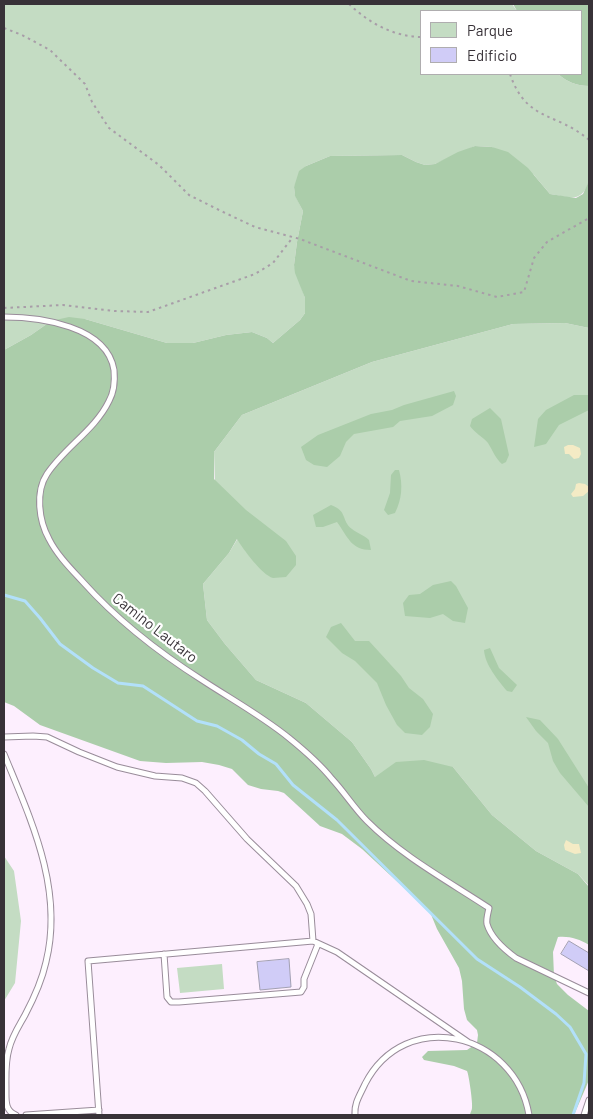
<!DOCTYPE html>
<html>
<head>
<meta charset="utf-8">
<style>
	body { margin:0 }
	#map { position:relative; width:593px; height:1119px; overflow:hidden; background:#fdeffe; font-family:Barlow,sans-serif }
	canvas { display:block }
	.frame { position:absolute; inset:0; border:5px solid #383238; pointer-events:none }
	.legend { position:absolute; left:420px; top:10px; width:162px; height:65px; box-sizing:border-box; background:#fff; border:1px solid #afadaf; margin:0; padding:6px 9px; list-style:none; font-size:15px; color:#383238 }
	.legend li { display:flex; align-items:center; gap:10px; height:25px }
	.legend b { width:25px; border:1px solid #afadaf }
</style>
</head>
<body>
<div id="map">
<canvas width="593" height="1119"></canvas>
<div class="frame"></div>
<ul class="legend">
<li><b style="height:14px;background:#c4dcc3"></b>Parque</li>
<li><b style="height:14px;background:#d0ccf7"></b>Edificio</li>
</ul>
</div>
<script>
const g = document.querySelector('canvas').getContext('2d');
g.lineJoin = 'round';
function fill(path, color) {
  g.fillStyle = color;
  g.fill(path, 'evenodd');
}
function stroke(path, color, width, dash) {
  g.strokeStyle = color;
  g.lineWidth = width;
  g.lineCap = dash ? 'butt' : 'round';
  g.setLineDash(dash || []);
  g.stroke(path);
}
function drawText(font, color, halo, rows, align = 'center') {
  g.font = font + ' Barlow,sans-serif';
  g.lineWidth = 4.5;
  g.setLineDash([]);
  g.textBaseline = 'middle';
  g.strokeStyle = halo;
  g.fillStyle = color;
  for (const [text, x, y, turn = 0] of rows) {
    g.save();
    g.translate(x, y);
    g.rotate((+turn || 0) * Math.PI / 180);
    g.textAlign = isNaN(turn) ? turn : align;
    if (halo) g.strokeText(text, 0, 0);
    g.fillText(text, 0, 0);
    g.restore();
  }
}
fill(new Path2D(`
	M4,4h508l5,7h-95v63h136c9,8 19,12 31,12v95c-7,23 -20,16 -39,13l-16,-19 -42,-28 -17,-1 -40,18 -10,1 -9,-3 -14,-7 -72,1 -24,10 -12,21 1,8 8,16 -6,31 -3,23 11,33v15l-5,7 -27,23 -6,-5 -15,-6 -26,3 -33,8h-26l-82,-24 -34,2 -20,14 -27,15z
	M565,323l24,5v558l-11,-12 -42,-23 -44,-36 -39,-48 -78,10 -4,-8 -19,-27 -46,-39 -50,-23 -31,-36 -18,-24 -4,-36 26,-31 18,-30 -32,-38 -1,-33 28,-37 130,-53 141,-38z
	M4,856l10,15 7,50 -6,62 -11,18z
	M222,964l2,25 -44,4 -3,-25z`), '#c4dcc3');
fill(new Path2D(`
	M513,4h76v82c-12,0 -22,-4 -31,-12h24v-63h-65z
	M475,146l17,1 16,5 20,16 22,26 26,4 7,-4 6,-13v147l-24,-5 -52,1 -141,38 -130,53 -28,37v27l32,31 40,31 10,15v9l-10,12c-4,0 -9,1 -13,1 -11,-3 -30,-29 -36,-39l-8,14 -26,31 4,36 18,24 31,36 50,23 46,39 19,27 4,8 21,-15 28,-2 29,7 39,48 44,36 42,23 11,13v58c-10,-6 -19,-9 -31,-8l-5,15 1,24 3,8 11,11 21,16v69l-15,35h-104c0,-2 2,-5 2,-7 1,-4 -3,-33 -5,-37l-13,-5 -30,-6 -2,-3 6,-6 39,-1 10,-7 1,-8 -1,-5 -10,-10 -3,-11 -2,-28 -3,-13 -22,-39 -7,-17 -68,-63 -20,-15 -22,-8 -36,-33 -6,-2 -17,-2 -13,-4 -16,-16 -13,-4 -17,-3 -36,1 -26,-2 -100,-36 -26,-19 -10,-4v-352l27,-15 20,-14 18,-4 16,2 82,24h26l33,-8 26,-3 15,6 6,5 27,-23 5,-7v-15l-10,-25 -1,-8 3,-23 6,-31 -8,-15 -1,-9 5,-16 7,-5 24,-10 72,-1 14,7 9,3 10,-1 23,-12z
	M454,391l2,5 -3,9 -21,11 -32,5 -7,6 -39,7 -8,8 -6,14 -13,11 -13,-2 -8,-5 -5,-13 17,-12 53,-21 21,-4 12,-5z
	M574,395h15v15l-30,15 -13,19 -12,3 4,-28 8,-9z
	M490,408l11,11 8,36 -3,7 -4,2c-7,-6 -9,-13 -14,-21 -4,-5 -14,-11 -18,-17l2,-7z
	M395,470h4c4,15 3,29 -4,43l-7,2 -4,-5 6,-17 1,-18z
	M331,505c17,6 10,16 21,24 5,4 12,6 17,11l2,10c-20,0 -23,-13 -34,-28l-14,5h-7l-3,-12z
	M451,581l5,5 12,22 -3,15 -12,-2 -10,-7 -13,4 -25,-2 -2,-13 6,-8 11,-1 13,-9z
	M341,623l14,18h14l32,35 8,12 14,11 10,15 -3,13 -8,8 -17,-2 -8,-8 -11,-20 -9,-22 -22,-22 -13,-8 -16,-16 5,-10z
	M490,648l9,20 18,17 -5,7 -5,-1c-9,-11 -22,-26 -23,-41z
	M526,717l14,3 18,19 31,49v19l-29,-34 -7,-12 -5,-18 -12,-12z`), '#abcdaa');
fill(new Path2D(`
	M568,445h5l7,3 1,6 -2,4 -5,1 -5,-5h-4l-1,-7z
	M579,483l6,1 4,3v4l-6,5 -10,1 -2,-3 4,-5 1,-5z
	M566,840l7,4h6l2,9 -6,1 -10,-4 -1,-5z`), '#f4ebc5');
stroke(new Path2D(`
	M4,595l21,6 15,17 20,26 33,24 25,15 25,3 54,35 20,5 25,14 17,14 17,10 17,21 44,35 140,139 43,28 36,27 14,13 16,27 -2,29 -11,32`), '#b2e0fa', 3);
const building = new Path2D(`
	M569,941l20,12v18l-28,-17z
	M289,959l2,28 -31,3 -3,-28z`);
fill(building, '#d0ccf7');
stroke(building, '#a2a0b2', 1);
const lane = new Path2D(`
	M4,317c36,0 103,9 110,53 1,11 0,22 -5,31 -14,29 -44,46 -62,73 -12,18 -8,47 2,65 8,16 22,30 34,43 35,39 75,70 119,98 29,19 60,36 87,58 16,13 31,26 43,41 13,14 22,29 35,42 35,35 81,60 122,87 -1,5 -3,11 -2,16 4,14 18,26 29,34l73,35
	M4,737l29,-1 14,1 32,15 38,15 38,9 27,2 14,5 9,8 42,48 49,47 11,18 4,10 2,27 24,11 131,90
	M4,754c27,66 60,135 42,208 -4,18 -12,36 -21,53 -6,11 -13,21 -16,34 -4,13 -3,27 -3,41 0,11 -1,21 10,25
	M164,954l3,43 4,5h8l122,-10 3,-5v-8l14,-35
	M26,1115l73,-5
	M99,1115l-11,-154 225,-20
	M355,1115c-1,-12 5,-20 10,-31 40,-78 150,-52 164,31
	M584,1115l5,-15`);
stroke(lane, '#998c9a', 7);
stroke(new Path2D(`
	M349,4c20,19 45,33 73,33
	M4,28l18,7 28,15 35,34 7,18 17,26 50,37 30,30 30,15 36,17 45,12 111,42 47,5 39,11 27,-5 10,-34 13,-16 42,-24
	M510,74c16,48 47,38 79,66
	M4,308l59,-3 52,6 33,1 107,-38 18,-11 20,-26`), '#a89da8', 2, [2.5, 4]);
stroke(lane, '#fff', 5);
drawText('15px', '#383238', '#fff', [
	["Camino Lautaro",155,628,38]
]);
</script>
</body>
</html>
